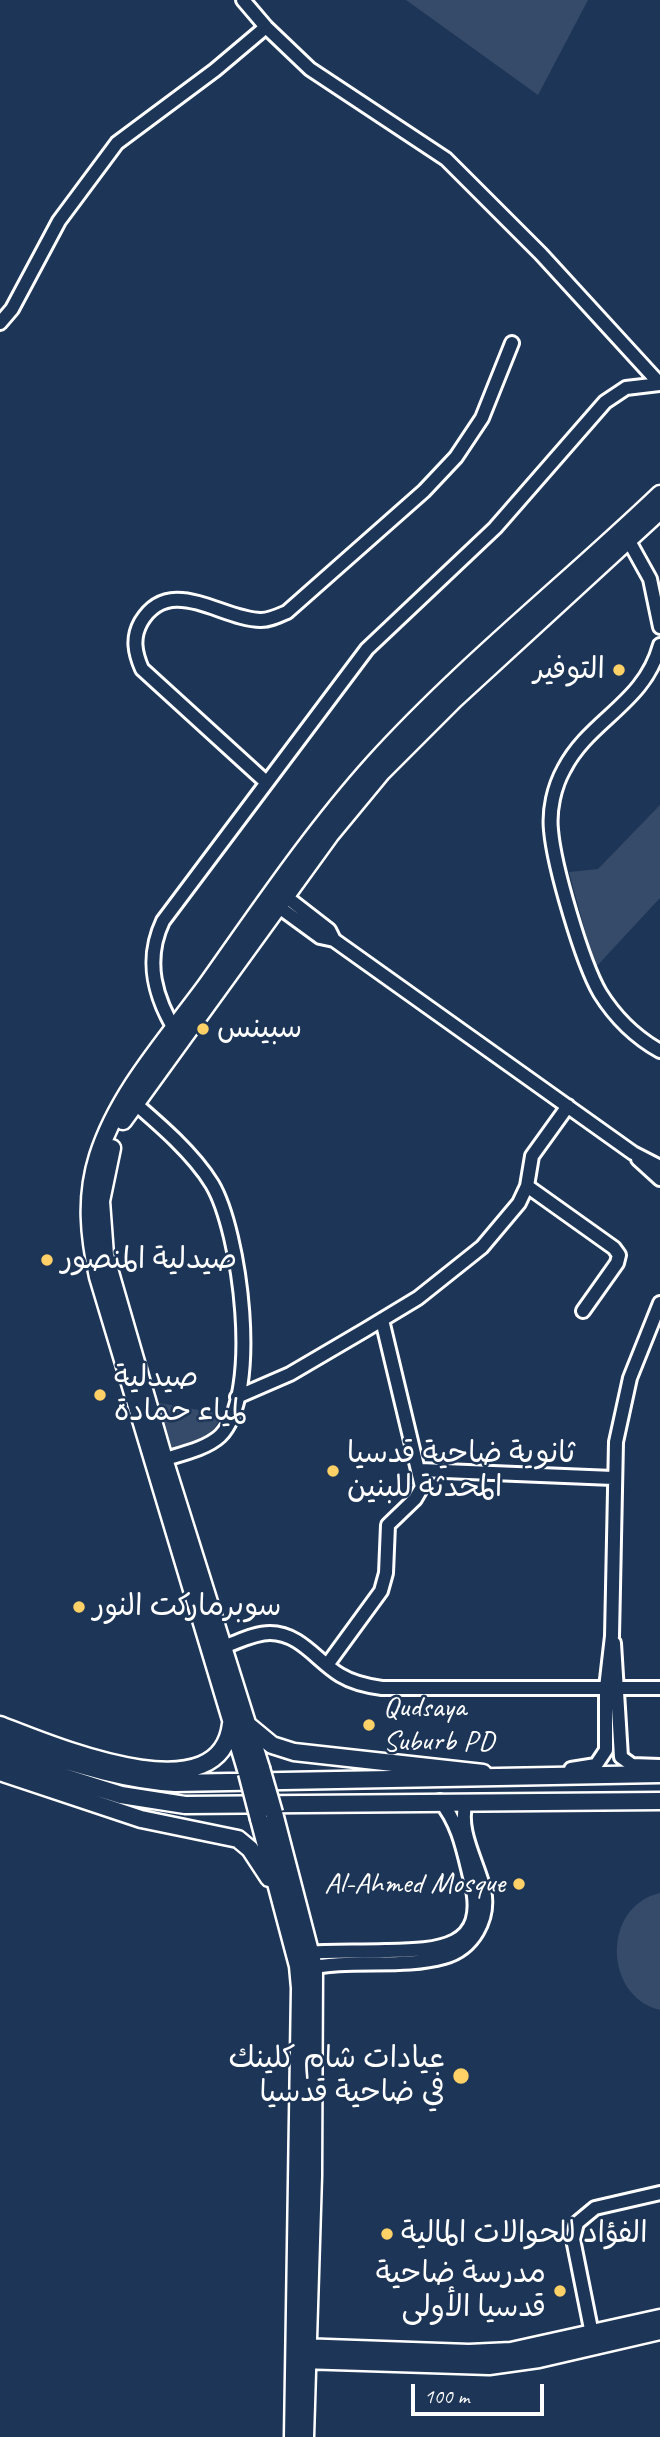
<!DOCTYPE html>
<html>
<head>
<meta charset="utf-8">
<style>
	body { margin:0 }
	#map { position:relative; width:660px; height:2437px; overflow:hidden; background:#1d3557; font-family:Caveat,sans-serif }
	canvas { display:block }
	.scale { position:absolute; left:411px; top:2384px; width:133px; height:32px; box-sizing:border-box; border:4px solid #fff; border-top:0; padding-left:9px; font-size:21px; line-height:24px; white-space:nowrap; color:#fff; -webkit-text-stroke:5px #1d3557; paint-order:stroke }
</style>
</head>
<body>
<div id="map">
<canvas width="660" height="2437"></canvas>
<div class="scale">100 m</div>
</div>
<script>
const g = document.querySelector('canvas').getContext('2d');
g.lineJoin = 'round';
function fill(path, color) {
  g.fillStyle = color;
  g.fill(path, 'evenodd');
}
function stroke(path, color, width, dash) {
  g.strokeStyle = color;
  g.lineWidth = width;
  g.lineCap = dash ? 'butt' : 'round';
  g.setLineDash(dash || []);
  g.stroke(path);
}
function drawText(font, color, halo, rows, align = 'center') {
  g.font = font + ' Caveat,"Playpen Sans Arabic",sans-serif';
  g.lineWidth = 5;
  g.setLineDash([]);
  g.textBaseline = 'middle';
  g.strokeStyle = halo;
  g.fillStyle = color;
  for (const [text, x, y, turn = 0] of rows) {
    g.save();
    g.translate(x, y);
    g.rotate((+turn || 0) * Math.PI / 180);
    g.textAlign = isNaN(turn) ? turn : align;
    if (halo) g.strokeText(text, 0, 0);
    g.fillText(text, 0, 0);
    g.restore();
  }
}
fill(new Path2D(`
	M406,0h182l-50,95z
	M660,805v93l-65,70 -26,-96 29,-3z
	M159,1403l63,11c-9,23 -29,35 -53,37z
	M660,1893v117c-57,-14 -58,-104 0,-117z`), '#364b69');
const minor = new Path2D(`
	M243,0l23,27 44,42 136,90 95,95 119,130
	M0,323l12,-14 47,-88 58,-78 98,-73 51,-43
	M625,534l25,45 10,48
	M660,645c-16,59 -70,74 -96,124 -10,18 -15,41 -13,61 3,36 31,132 49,163 15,24 35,44 60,58
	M266,782l-124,-113c-7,-16 -10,-31 -1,-47 29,-49 81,-2 120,-2 9,0 17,-4 26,-8l137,-121 32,-34 26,-39 30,-75
	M280,892l49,38 5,10
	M272,902l48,35 14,3 299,213 27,14
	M178,1035c-23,-36 -34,-74 -15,-114l204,-272 128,-121 110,-126 21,-14 34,-4
	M131,1100c28,24 62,53 81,84 28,47 50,210 8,252 -15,14 -44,19 -64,26
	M638,1159l22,20
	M527,1186l87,62 5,7 -2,8 -34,48
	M237,1397l53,-23 75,-44 53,-32 64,-51 37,-44 8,-17 5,-30 36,-50
	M420,1470l193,8
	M614,1643l7,114 11,8 28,1
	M223,1647c15,-5 31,-14 47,-14 30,0 47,28 70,42 13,8 27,11 42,13h278
	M327,1665l54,-74 5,-18 2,-48 27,-26 7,-12 -40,-167
	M571,1769l25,-4 10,-15v-62l6,-52 4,-194 14,-64 30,-75
	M304,1953c27,-2 54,-1 81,-2 51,-1 104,-1 86,-70 -7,-28 -12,-58 -31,-80
	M305,1969c45,-11 97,0 139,-12 29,-8 46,-38 40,-67 -6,-27 -27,-60 -18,-88
	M592,2334l-19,-95 4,-16 18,-15 65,-15`);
const major = new Path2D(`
	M123,1121l207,-286 52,-63 72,-72 206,-189
	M112,1148l-11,53 4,54 59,204 97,309
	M0,1725c50,19 220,93 231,-1
	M249,1726l23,19 22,7 189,21
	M0,1741c58,17 114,38 175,42l485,-9
	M0,1757l121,38 64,10 475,-4
	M0,1772l141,47 97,20 12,10 19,29
	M247,1773l-149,-496c-9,-41 -13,-80 0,-121 20,-63 68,-116 107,-169 54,-76 107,-155 169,-224 88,-97 192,-179 286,-269
	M274,1813l40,154 -1,209 -8,261
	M259,1819l39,147 2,22 -7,449
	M299,2347l170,6 42,-2 149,-33
	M301,2360l188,6 50,-7 121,-28`);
stroke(minor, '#fff', 18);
stroke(major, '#fff', 21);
stroke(minor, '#1d3557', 12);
stroke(major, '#1d3557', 16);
const majorBridge = new Path2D(`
	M261,1768l13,45
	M247,1773l12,46`);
stroke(majorBridge, '#fff', 21, []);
stroke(majorBridge, '#1d3557', 16);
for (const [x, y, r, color] of [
	[619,670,7,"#ffd166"],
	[203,1029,7,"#ffd166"],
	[47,1260,7,"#ffd166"],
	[100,1395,7,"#ffd166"],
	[333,1471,7,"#ffd166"],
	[79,1607,7,"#ffd166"],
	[369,1725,7,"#ffd166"],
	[519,1884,7,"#ffd166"],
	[461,2076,9,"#ffd166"],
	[387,2234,7,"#ffd166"],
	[560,2291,7,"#ffd166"]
]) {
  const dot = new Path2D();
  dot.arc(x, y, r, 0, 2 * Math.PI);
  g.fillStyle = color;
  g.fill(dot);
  stroke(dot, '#1d3557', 2.5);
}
drawText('30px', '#fff', '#1d3557', [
	["التوفير",605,670,"right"],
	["سبينس",217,1029],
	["صيدلية المنصور",61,1260],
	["صيدلية",114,1378],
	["لمياء حمادة",114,1412],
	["ثانوية ضاحية قدسيا",347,1454],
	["المحدثة للبنين",347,1488],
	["سوبرماركت النور",93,1607],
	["Qudsaya",383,1708],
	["Suburb PD",383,1742],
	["Al-Ahmed Mosque",505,1884,"right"],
	["عيادات شام كلينك",445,2059,"right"],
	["في ضاحية قدسيا",445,2093,"right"],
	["الفؤاد للحوالات المالية",401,2234],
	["مدرسة ضاحية",546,2274,"right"],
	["قدسيا الأولى",546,2308,"right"]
], 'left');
</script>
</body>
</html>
